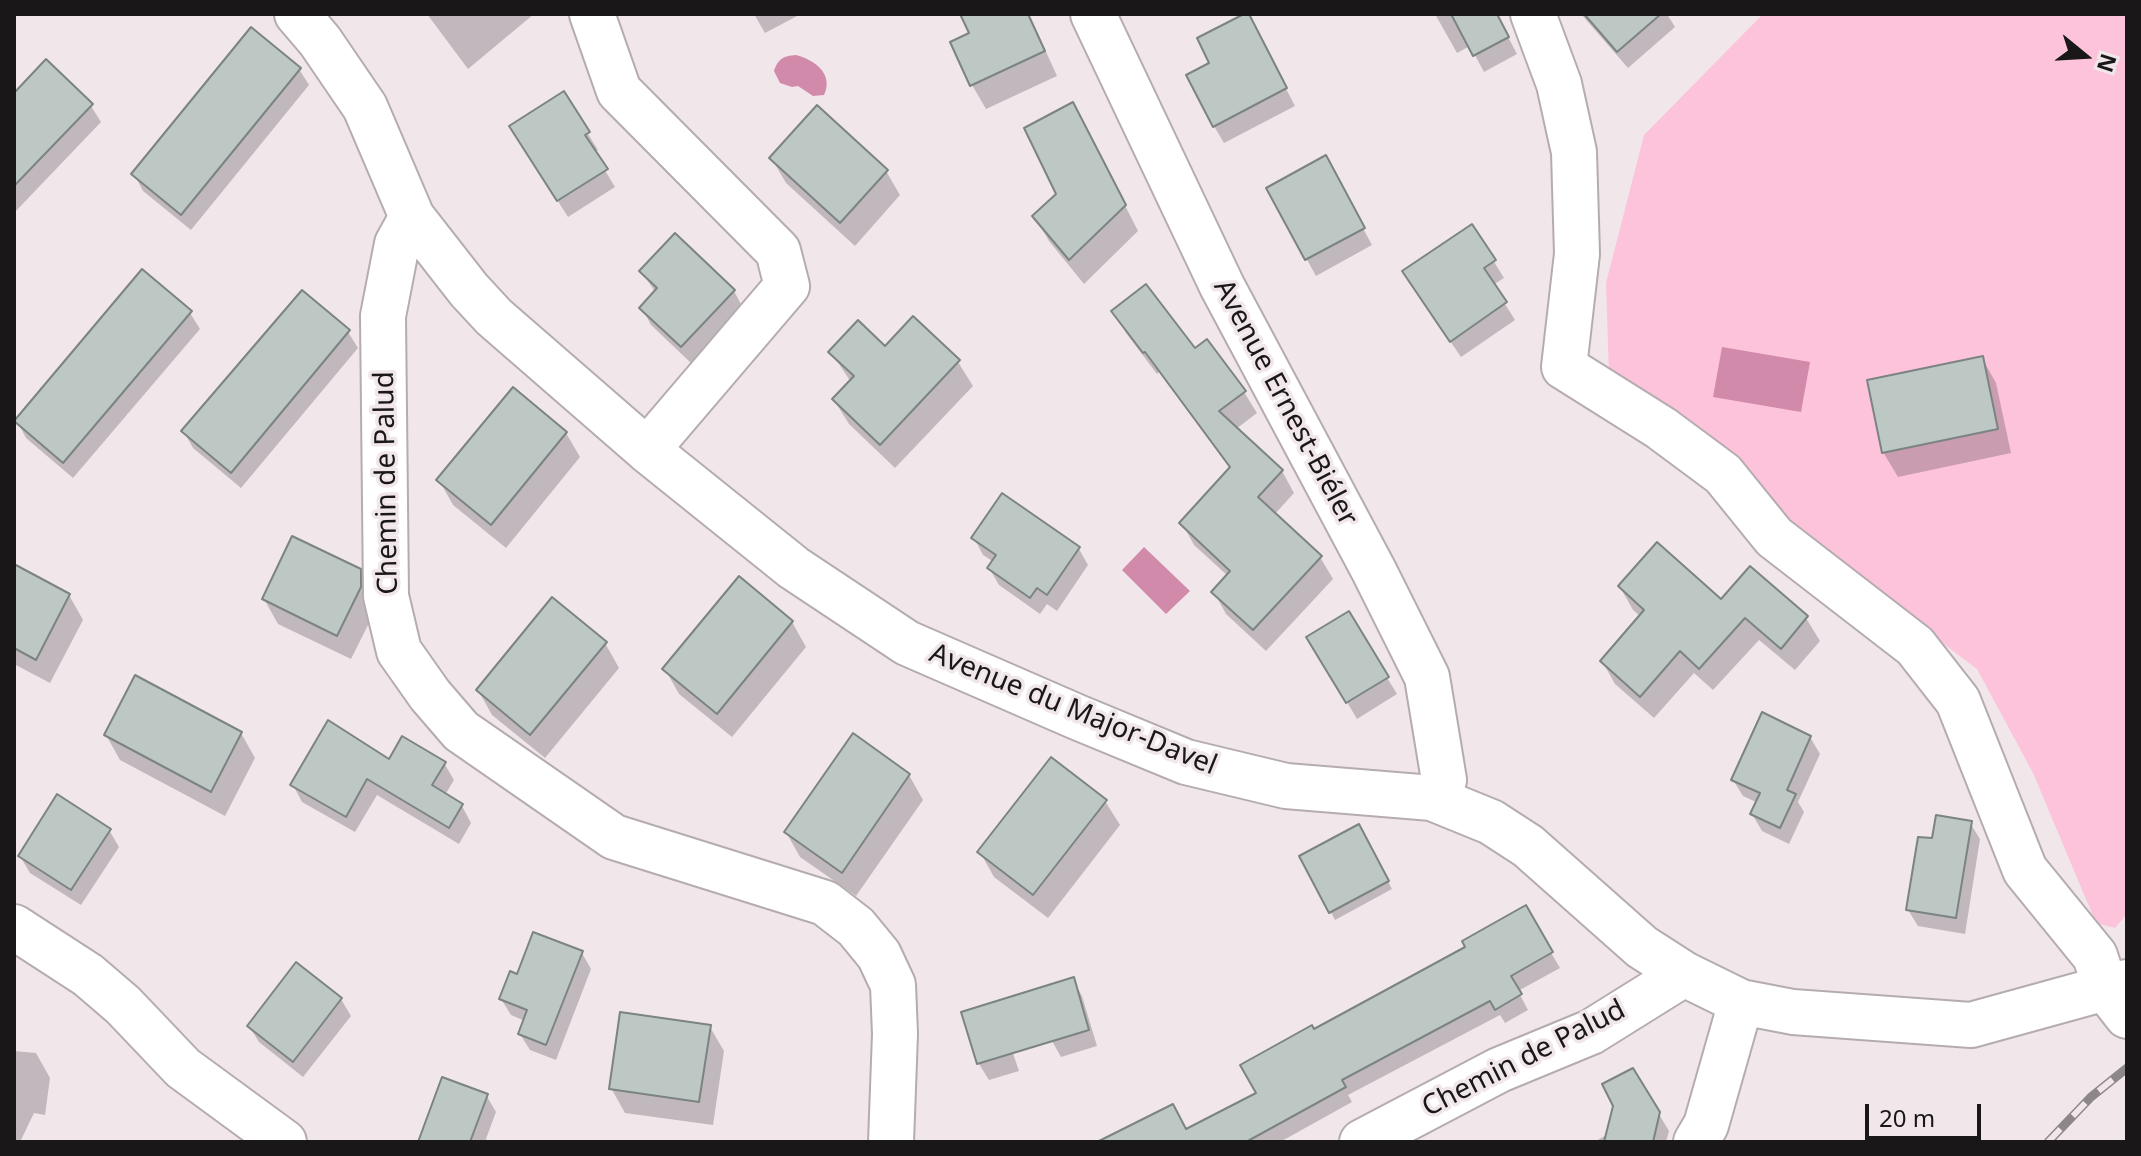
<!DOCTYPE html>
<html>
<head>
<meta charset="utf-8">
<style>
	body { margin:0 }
	#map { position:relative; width:2141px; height:1156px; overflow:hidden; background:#f1e7eb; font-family:"Noto Sans",sans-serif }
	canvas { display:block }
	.frame { position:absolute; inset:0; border:16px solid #1a1718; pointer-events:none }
	.north { position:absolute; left:2045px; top:16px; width:80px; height:80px; -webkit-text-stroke:6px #f1e7eb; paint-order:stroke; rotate:108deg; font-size:22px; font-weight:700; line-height:32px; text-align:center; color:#1a1718 }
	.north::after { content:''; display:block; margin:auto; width:28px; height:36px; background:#1a1718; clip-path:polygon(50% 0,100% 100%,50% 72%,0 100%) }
	.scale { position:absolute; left:1865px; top:1104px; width:116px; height:36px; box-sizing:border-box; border:4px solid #1a1718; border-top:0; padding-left:10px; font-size:24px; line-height:28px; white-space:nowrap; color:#1a1718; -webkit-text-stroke:6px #f1e7eb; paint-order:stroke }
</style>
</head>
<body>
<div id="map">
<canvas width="2141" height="1156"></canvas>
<div class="frame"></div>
<div class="north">N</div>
<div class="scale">20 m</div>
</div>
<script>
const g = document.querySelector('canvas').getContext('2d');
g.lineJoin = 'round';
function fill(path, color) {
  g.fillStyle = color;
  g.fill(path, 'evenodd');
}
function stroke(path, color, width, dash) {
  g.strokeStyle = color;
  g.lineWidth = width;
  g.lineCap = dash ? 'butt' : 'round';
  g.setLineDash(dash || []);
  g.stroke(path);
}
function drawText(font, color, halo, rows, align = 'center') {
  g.font = font + ' "Noto Sans",sans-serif';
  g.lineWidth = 7;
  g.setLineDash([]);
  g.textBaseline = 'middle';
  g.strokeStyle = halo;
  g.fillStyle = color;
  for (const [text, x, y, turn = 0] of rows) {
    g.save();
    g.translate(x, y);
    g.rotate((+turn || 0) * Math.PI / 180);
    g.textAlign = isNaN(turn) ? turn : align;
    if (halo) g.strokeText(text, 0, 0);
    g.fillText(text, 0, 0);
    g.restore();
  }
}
fill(new Path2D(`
	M1763,14h364v900l-12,14 -19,-5 -63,-150 -56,-104 -150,-113 -80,-79 -138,-101 -3,-93 38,-148z`), '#fcc3db');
fill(new Path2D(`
	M796,55c19,5 38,19 28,40l-11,1 -15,-10 -6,1 -12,-4 -6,-12c4,-12 9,-15 22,-16z
	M1722,347l88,15 -9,50 -88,-15z
	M1144,547l46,44 -24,23 -44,-44z`), '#d28aab');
fill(new Path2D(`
	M427,14h107l-66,55z
	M754,14h47l-36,19z
	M963,14h66l28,62 -71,33 -14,-24v-51z
	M1435,14h61l21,40 -33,18 -14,-26 -13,7z
	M1581,14h86l8,13 -47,41z
	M1256,31l39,75 -71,37 -10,-17 -2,-62z
	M299,69l10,16 -118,145 -48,-39 -9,-17z
	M563,94l35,56 -4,2 21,35 -47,30 -47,-74z
	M14,95l77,11 10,16 -87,91z
	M1086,129l52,102 -54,53 -35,-43 -15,-25 24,-21z
	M772,159l114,12 14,24 -45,51 -69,-63z
	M1334,175l38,70 -56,31 -48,-87z
	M1472,226l32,52 -11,7 22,35 -54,37 -47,-69z
	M641,271l93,20 9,17 -52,55 -40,-38 -9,-17 14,-15z
	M1114,311l80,40 50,41 13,21 -21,16 46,42 12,22 -20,22 46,42 13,22 -67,72 -40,-37 -12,-22 14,-16 -34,-31 -12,-22 49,-53 -72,-98 -2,2 -31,-41z
	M190,313l10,16 -127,149 -47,-40 -9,-17z
	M348,332l10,16 -117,140 -48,-40 -9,-16z
	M885,349l73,13 15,24 -78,82 -46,-44 -15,-24 17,-18 -20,-30z
	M1982,358l14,25 15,70 -113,24 -15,-25z
	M566,433l14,24 -74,91 -53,-43 -14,-25z
	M974,538l105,11 9,16 -31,46 -10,-7 -7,10 -41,-29 -10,-17 5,-6 -11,-7z
	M14,566l55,29 14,25 -33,63 -36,-19z
	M359,570l15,25v18l-23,46 -73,-35 -14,-25z
	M1620,587l186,31 14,23 -25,29 -36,-30 -46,50 -19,-17 -40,45 -39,-34 -13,-23 39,-44 -8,-7z
	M1348,614l49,80 -40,25 -48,-81z
	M792,622l14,25 -74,90 -53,-43 -14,-25z
	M605,643l14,25 -74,90 -53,-43 -14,-25z
	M241,733l14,25 -30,58 -105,-56 -14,-25z
	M1810,737l10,17 -22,48 6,10 -15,32 -27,-13 -10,-17 6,-11 -15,-7 -10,-16z
	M390,761l54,2 10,17 -9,15 17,11 9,17 -12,21 -82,-49 -22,37 -53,-30 -9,-17z
	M909,775l14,25 -67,96 -56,-39 -14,-25z
	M1105,801l15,24 -72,93 -54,-41 -14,-25z
	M1970,823l10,16 -15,95 -47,-8 -10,-16z
	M1359,827l33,62 -57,31 -33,-63z
	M109,830l10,17 -38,58 -51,-32 -10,-17z
	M1525,908l35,60 -42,23 10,19 -23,13 -5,-8 -152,80 4,7 -72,40h-177l83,-11 72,-37 55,-62 155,-84z
	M582,953l9,16 -35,91 -26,-10 -10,-16 5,-13 -14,-6 -10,-16z
	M1073,980l9,16 15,50 -36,11 -9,-16z
	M341,999l10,17 -48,61 -44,-35 -10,-16z
	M964,1013l38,8 17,50 -30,9 -10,-16z
	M710,1027l14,24 -11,74 -88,-12 -14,-25z
	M14,1051l22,2 14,25 -5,37 -11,-2 -14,29h-6z
	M1633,1071l36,60 -3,11h-72l14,-8z
	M486,1095l10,17 -10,27 2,3h-68z`), '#0003');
const building = new Path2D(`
	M960,14h68l17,37 -75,35 -20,-44 19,-9z
	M1244,14h5l38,74 -74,39 -27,-52 23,-12 -12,-25z
	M1451,14h46l12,23 -36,19z
	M1584,14h77l-44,38z
	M251,27l50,41 -120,147 -50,-41z
	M46,59l47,45 -79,82v-93z
	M564,91l26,41 -5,3 23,34 -51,32 -48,-75z
	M1073,102l53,103 -57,55 -37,-44 24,-22 -32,-66z
	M817,105l71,65 -48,53 -71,-65z
	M1326,155l39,73 -60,32 -39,-72z
	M1472,224l24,36 -12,8 23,34 -57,40 -48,-71z
	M675,233l60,57 -54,57 -42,-39 18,-20 -18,-17z
	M142,269l50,42 -129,152 -49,-42z
	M1146,284l49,64 12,-9 39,52 -27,20 64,59 -25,27 64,59 -69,74 -42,-38 19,-21 -51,-48 51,-56 -85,-115 -2,1 -32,-42z
	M302,290l48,40 -119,143 -50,-42z
	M913,316l47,44 -80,85 -48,-46 22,-23 -26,-24 30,-32 27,26z
	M1983,356l15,73 -116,24 -15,-73z
	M513,387l54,45 -76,93 -55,-45z
	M1002,493l78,54 -33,48 -10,-7 -7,10 -43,-30 9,-13 -25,-17z
	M292,536l69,33v18l-24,49 -75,-37z
	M1657,542l64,57 29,-33 58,50 -27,33 -36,-31 -46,51 -19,-18 -40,46 -40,-36 44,-51 -26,-24z
	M14,564l56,30 -34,66 -22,-12z
	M739,576l54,45 -76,93 -55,-45z
	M552,597l55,45 -77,93 -54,-45z
	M1349,611l40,66 -43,26 -40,-66z
	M135,675l107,57 -31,60 -107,-57z
	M1762,712l49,24 -24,54 9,4 -16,34 -30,-14 10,-21 -29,-13z
	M328,720l61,39 13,-23 44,26 -14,23 31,19 -14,24 -82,-49 -21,38 -56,-32z
	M853,733l57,41 -68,99 -58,-41z
	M1051,757l56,43 -74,95 -56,-43z
	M57,794l54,35 -40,61 -53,-34z
	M1936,815l36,6 -16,97 -50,-8 12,-73 14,1z
	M1359,824l30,57 -60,32 -30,-57z
	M1526,905l27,47 -42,24 11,18 -27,16 -5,-9 -148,79 4,7 -100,55h-149l76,-38 13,25 70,-36 -16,-28 72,-40 2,4 151,-82 -3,-6z
	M533,932l50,19 -37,94 -28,-11 9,-24 -28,-11 11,-28 7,3z
	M296,962l46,36 -49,64 -46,-36z
	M1074,977l15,53 -112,34 -16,-52z
	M620,1012l91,13 -12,77 -90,-13z
	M1633,1068l27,44 -7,30h-49l9,-36 -11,-22z
	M442,1077l46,17 -18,48h-52z`);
fill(building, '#bdc7c4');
stroke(building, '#7b8482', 2);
const street = new Path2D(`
	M297,14l23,27 45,66 47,110 57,73 25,27 153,133 147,118 113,75 170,74 109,45 100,24 146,12 59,24 37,24 114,101 42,27 57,28 52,10 178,13 156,-43
	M592,14l27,77 159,160 9,35 -140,164
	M1093,14l129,272 152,285 53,106 17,103 -12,18
	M1533,14l26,70 15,68 3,102 -13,113 97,61 62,46 51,63 141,109 43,55 67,169 70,86 11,33 21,27
	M412,217l-15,27 -14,72 3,280 13,55 31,44 31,36 153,106 211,66 31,24 23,28 14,30 2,49 -4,108
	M14,927l74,48 35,30 60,63 101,74
	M1362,1142l137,-72 92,-38 93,-58
	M1696,1142l10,-17 35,-123`);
stroke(street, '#b5acb0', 48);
stroke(street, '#fff', 44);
const rail = new Path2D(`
	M2048,1142l43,-45 36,-29`);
stroke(rail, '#8e878a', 9);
stroke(rail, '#f1e7eb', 6, [18]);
drawText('28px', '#1a1718', '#f1e7eb', [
	["Avenue Ernest-Biéler",1285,403,62],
	["Chemin de Palud",387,483,-91],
	["Avenue du Major-Davel",1073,710,22],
	["Chemin de Palud",1524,1059,-27]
]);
</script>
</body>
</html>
